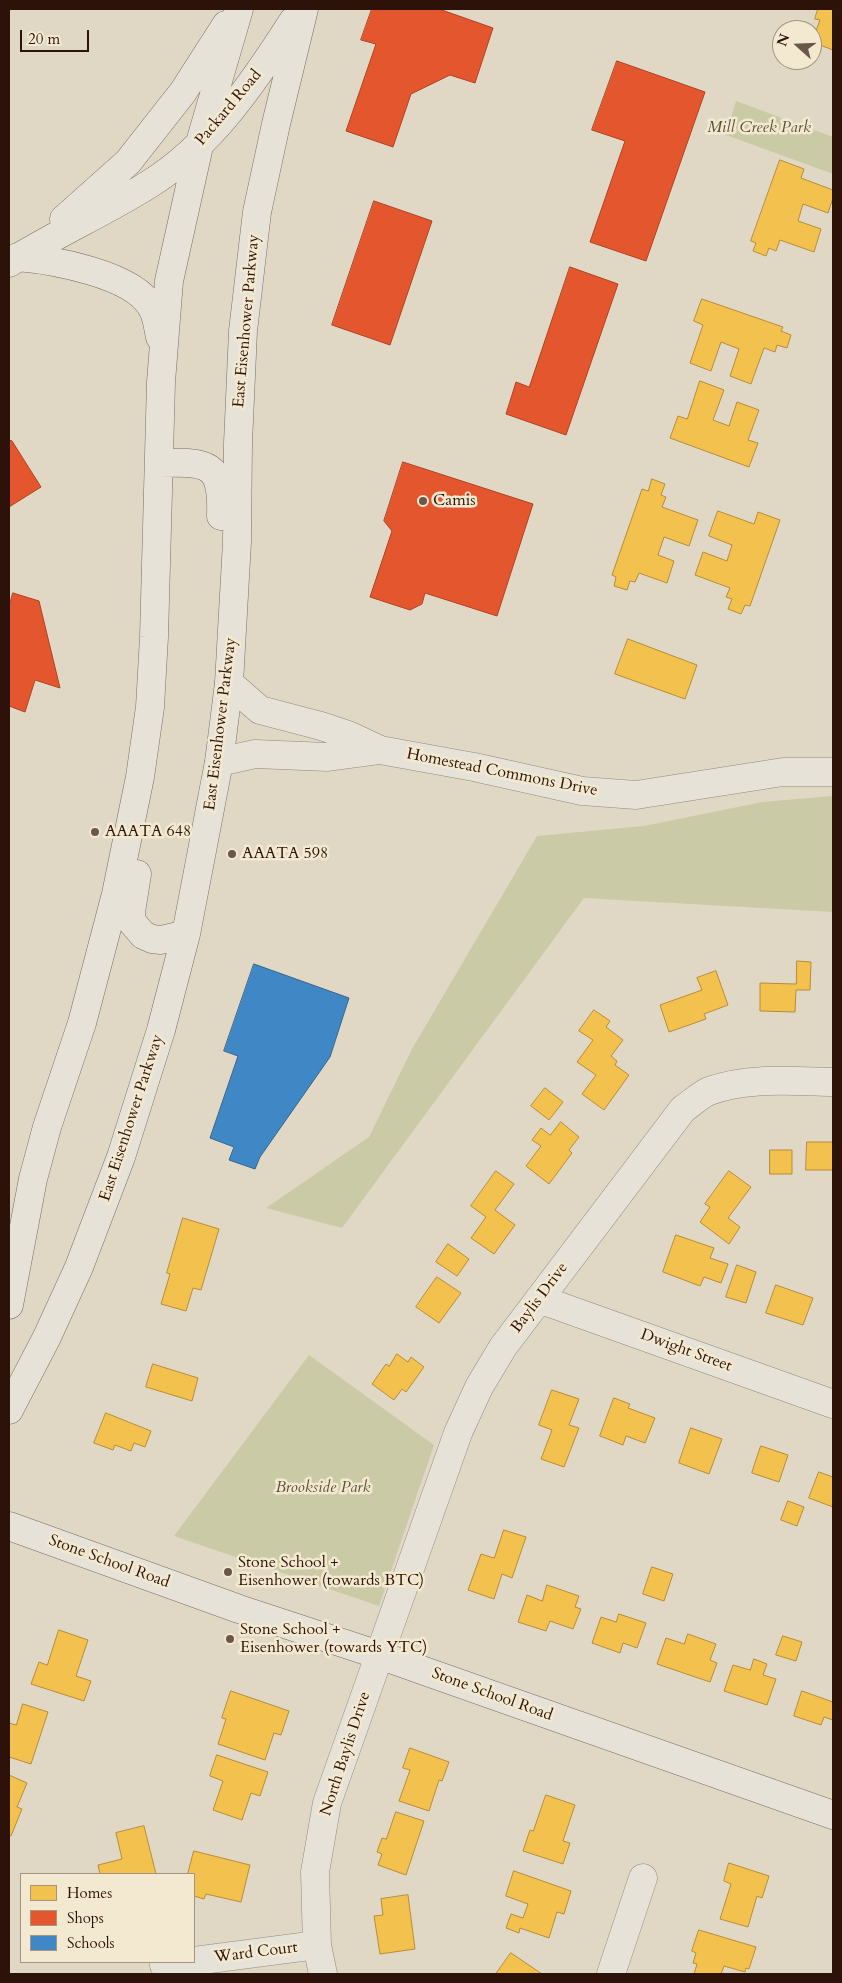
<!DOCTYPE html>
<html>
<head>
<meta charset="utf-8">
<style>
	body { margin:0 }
	#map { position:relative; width:842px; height:1983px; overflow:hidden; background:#e0d8c4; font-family:Cardo,serif }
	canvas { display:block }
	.frame { position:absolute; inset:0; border:10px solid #2c1208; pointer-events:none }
	.legend { position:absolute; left:20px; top:1873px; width:175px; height:90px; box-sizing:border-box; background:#f3e9d1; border:1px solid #a39381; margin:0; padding:6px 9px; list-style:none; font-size:15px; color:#2c1208 }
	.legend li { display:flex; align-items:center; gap:10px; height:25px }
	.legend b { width:25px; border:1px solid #a39381 }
	.north { position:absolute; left:772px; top:20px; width:50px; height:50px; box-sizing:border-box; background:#f3e9d1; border:1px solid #a39381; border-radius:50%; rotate:290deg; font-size:14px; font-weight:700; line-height:20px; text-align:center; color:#2c1208 }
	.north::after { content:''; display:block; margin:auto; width:18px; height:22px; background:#6b574a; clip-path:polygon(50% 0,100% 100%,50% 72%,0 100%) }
	.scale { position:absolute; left:20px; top:30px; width:69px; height:22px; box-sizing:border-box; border:2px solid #2c1208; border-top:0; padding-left:6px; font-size:15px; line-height:18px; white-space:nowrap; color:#2c1208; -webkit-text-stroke:4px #f3e9d1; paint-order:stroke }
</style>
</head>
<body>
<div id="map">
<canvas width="842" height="1983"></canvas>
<div class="frame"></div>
<ul class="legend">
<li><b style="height:14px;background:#f2c14e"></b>Homes</li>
<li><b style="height:14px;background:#e4572e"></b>Shops</li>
<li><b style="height:14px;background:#3f88c5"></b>Schools</li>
</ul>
<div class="north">N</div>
<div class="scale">20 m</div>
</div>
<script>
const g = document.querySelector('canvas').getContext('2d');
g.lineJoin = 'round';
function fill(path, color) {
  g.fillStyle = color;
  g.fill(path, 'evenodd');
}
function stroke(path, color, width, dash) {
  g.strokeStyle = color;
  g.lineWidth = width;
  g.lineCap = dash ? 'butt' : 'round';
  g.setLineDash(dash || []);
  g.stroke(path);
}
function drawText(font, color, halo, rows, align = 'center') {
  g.font = font + ' Cardo,serif';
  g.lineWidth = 5;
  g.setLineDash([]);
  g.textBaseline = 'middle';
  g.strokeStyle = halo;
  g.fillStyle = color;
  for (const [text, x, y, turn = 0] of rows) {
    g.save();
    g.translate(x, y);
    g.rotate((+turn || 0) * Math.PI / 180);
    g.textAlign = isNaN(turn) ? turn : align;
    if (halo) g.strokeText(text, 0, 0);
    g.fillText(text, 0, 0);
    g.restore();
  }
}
fill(new Path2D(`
	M736,101l97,36v37l-107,-39z
	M833,796v116l-249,-14 -242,330 -76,-20 103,-71 43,-88 125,-213 107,-10 118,-24z
	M309,1355l125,90 -55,161 -205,-70z`), '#cacba6');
const homes = new Path2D(`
	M818,9h15v41l-21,-8 8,-22 -5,-1z
	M780,160l24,9 -3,9 32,12v8l-5,15 -25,-9 -5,17 23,8 -7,23 -34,-12 -4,11 -7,-3 -3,8 -13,-5 3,-8 -5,-2z
	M702,299l81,28 -2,4 10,4 -4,13 -10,-3 -2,7 -11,-4 -13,36 -21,-8 9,-27 -18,-7 -10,29 -21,-8 13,-38 -9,-4z
	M700,381l24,9 -11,30 16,6 8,-24 22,8 -11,30 10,3 -9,24 -79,-29 8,-22 9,3z
	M652,479l13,5 -4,11 5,2 -4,10 36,13 -9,26 -25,-9 -6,18 16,6 -7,22 -28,-10 -4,9 -5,-1 -3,9 -13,-4 2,-9 -4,-2 30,-86 6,2z
	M718,511l36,13 4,-12 22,8 -30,86 -5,-1 -4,9 -13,-5 4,-10 -6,-2 4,-9 -35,-13 8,-23 24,9 5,-16 -23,-9z
	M628,639l69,26 -12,34 -70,-25z
	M797,961l14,1 -1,28h-14l-1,22 -35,-1v-28l36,1z
	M716,971l12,34 -24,9 2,5 -37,13 -9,-27 42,-15 -5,-12z
	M594,1010l16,11 -4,6 17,13 -12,16 6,5 -2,4 14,10 -25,35 -22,-16 14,-19 -19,-13 16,-22 -14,-9z
	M545,1088l18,14 -14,18 -18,-14z
	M561,1122l18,15 -10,13 3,3 -23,31 -23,-18 15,-20 -9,-6 9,-12 9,7z
	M807,1142h26v28h-27z
	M770,1150h22v24h-22z
	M496,1171l18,13 -19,26 20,15 -21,29 -23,-16 15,-21 -15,-11z
	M729,1171l22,16 -23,31 12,9 -11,17 -29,-22 10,-15 -5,-3z
	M183,1218l36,11 -18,61 -8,-2 -7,23 -25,-7 9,-30 -3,-1z
	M676,1235l38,13 -4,10 18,6 -7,19 -17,-6 -4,9 -37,-14z
	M448,1244l21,15 -12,17 -21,-14z
	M737,1265l19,7 -10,31 -20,-6z
	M437,1277l24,16 -22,30 -23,-16z
	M776,1285l37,13 -10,27 -37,-12z
	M397,1354l11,8 3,-5 13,10 -18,25 -4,-3 -8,11 -22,-16 14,-20 3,2z
	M153,1364l45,14 -6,23 -46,-14z
	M552,1390l27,9 -10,26 10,3 -15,39 -23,-8 11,-29 -13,-5z
	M614,1398l16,6 -2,4 27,10 -10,25 -19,-7 -3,9 -23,-9z
	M106,1413l45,18 -6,16 -11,-4 -3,8 -16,-6 -2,5 -19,-7z
	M691,1428l31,11 -13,35 -30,-11z
	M761,1446l27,9 -9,27 -27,-9z
	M819,1472l14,5v30l-24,-9z
	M788,1501l16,6 -7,19 -16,-6z
	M504,1530l22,7 -14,41 -10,-4 -8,25 -26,-9 13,-36 13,4z
	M652,1567l21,7 -9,27 -21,-7z
	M547,1585l32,11 -4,11 6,2 -8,20 -23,-8 -4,10 -28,-9 9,-27 15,6z
	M619,1614l27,9 -9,25 -14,-5 -3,10 -28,-10 9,-26 15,5z
	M59,1630l29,10 -12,36 15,5 -7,20 -53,-17 8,-22 8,3z
	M688,1634l28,10 -6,16 7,3 -7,19 -53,-18 9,-26 18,6z
	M783,1636l19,6 -6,19 -20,-6z
	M754,1659l13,5 -4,11 13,4 -9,26 -43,-14 9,-26 17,5z
	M231,1691l58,20 -8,24 -7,-2 -9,27 -47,-16 8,-25 -4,-1z
	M802,1691l31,11v18l-9,-3 -3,8 -27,-9z
	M23,1704l25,8 -17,52 -22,-7v-34l7,2z
	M410,1748l39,14 -7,19 -3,-1 -10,31 -30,-10 11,-31 -7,-2z
	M217,1755l51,17 -8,24 -9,-3 -9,27 -29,-10 10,-29 -13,-5z
	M9,1775l18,8 -10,24 5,2 -11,27 -2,-1z
	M546,1795l29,10 -12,36 7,2 -7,21 -40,-13 7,-21 3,1z
	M396,1812l28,9 -18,54 -28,-10 4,-11 -5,-2 5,-14 4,1z
	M144,1826l12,48h-56l-2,-9 24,-6 -6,-26z
	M194,1851l56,14 -9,37 -35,-8 -2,5 -10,-3v-22h-6z
	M729,1863l40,13 -7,22 -5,-2 -9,31 -28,-8 11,-35 -7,-3z
	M514,1871l57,20 -7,23 -7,-2 -8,26 -29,-10 -1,5 -13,-5 5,-14 12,4 5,-14 -22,-8z
	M408,1895l7,54 -35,5 -6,-38 9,-1 -2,-16z
	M699,1930l57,17 -7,22 -3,-1 -1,4 -21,-6 -3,8h-27l3,-10 -4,-1 3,-10 -4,-2z
	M511,1953l31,21h-46z`);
fill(homes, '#f2c14e');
stroke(homes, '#b78c39', 1);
const shops = new Path2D(`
	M372,9h67l54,19 -18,55 -25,-8 -39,19 -18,53 -47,-16 30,-87 -15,-4z
	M617,61l88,31 -59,169 -56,-19 35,-101 -33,-11z
	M374,201l58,20 -42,124 -58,-20z
	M570,267l48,17 -52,151 -60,-21 10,-32 13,5z
	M9,440l3,1 29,46 -32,20z
	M403,462l130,42 -36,112 -72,-23 -3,11 -12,6 -40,-13 22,-66 -8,-10z
	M13,593l26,8 21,87 -25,-8 -10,32 -16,-6v-99z`);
fill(shops, '#e4572e');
stroke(shops, '#ad4223', 1);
const schools = new Path2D(`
	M254,964l95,34 -19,59 -70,100 -5,12 -26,-9 5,-13 -24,-9 28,-82 -14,-5z`);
fill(schools, '#3f88c5');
stroke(schools, '#39658c', 1);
const street = new Path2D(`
	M229,683l31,27 61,16 27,9 32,15 94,17 108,24 54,4 147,-23h50
	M219,762l36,-8 73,3 52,-7
	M539,1299l294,105
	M194,1961l123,-16
	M164,1965l24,-3
	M323,1974l-6,-29 -2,-73 12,-69 131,-370 21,-46 24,-40 180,-238c8,-5 17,-14 26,-18 39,-14 83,-10 124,-9
	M611,1974l32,-96`);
const secondary = new Path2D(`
	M64,219l64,-57 55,-70 43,-67
	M18,257c34,3 116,17 134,51 5,8 6,20 8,29
	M9,263c45,-28 94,-50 139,-78 63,-39 106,-103 145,-164
	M159,463c48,-1 64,-2 62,53
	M137,874l-6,38 1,10 11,13 9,4 9,1 25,-6
	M9,1305l24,-126 14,-52 35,-104 34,-129 24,-117 10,-70 4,-70 7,-255 8,-101 30,-135 40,-137
	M9,1410l38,-73 32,-70 42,-110 40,-127 25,-96 33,-172 10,-79 8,-141 1,-99 5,-112 14,-119 19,-88 28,-115
	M9,1526l230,83 140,46 454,160`);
stroke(street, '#90887c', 29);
stroke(secondary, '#766e63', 29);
stroke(street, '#e7e2d8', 28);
stroke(secondary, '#e7e2d8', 28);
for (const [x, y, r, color] of [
	[423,501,5,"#6b574a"],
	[95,832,5,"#6b574a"],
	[232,854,5,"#6b574a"],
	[228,1572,5,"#6b574a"],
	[230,1639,5,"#6b574a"]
]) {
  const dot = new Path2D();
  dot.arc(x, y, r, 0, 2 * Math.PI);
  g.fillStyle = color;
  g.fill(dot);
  stroke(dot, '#f3e9d1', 2);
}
drawText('16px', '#2c1208', '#f3e9d1', [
	["Packard Road",229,108,-50],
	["East Eisenhower Parkway",247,321,-85],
	["East Eisenhower Parkway",221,724,-83],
	["Homestead Commons Drive",502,773,11],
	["East Eisenhower Parkway",132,1118,-72],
	["Baylis Drive",540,1298,-53],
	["Dwight Street",686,1351,20],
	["Stone School Road",109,1562,20],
	["Stone School Road",492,1695,20],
	["North Baylis Drive",346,1754,-72],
	["Ward Court",256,1953,-7]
]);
drawText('italic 16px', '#5d4f37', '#f3e9d1', [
	["Mill Creek Park",759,128],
	["Brookside Park",323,1488]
]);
drawText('16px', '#2c1208', '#f3e9d1', [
	["Camis",433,501],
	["AAATA 648",105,832],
	["AAATA 598",242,854],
	["Stone School +",238,1563],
	["Eisenhower (towards BTC)",238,1581],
	["Stone School +",240,1630],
	["Eisenhower (towards YTC)",240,1648]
], 'left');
</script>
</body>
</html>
